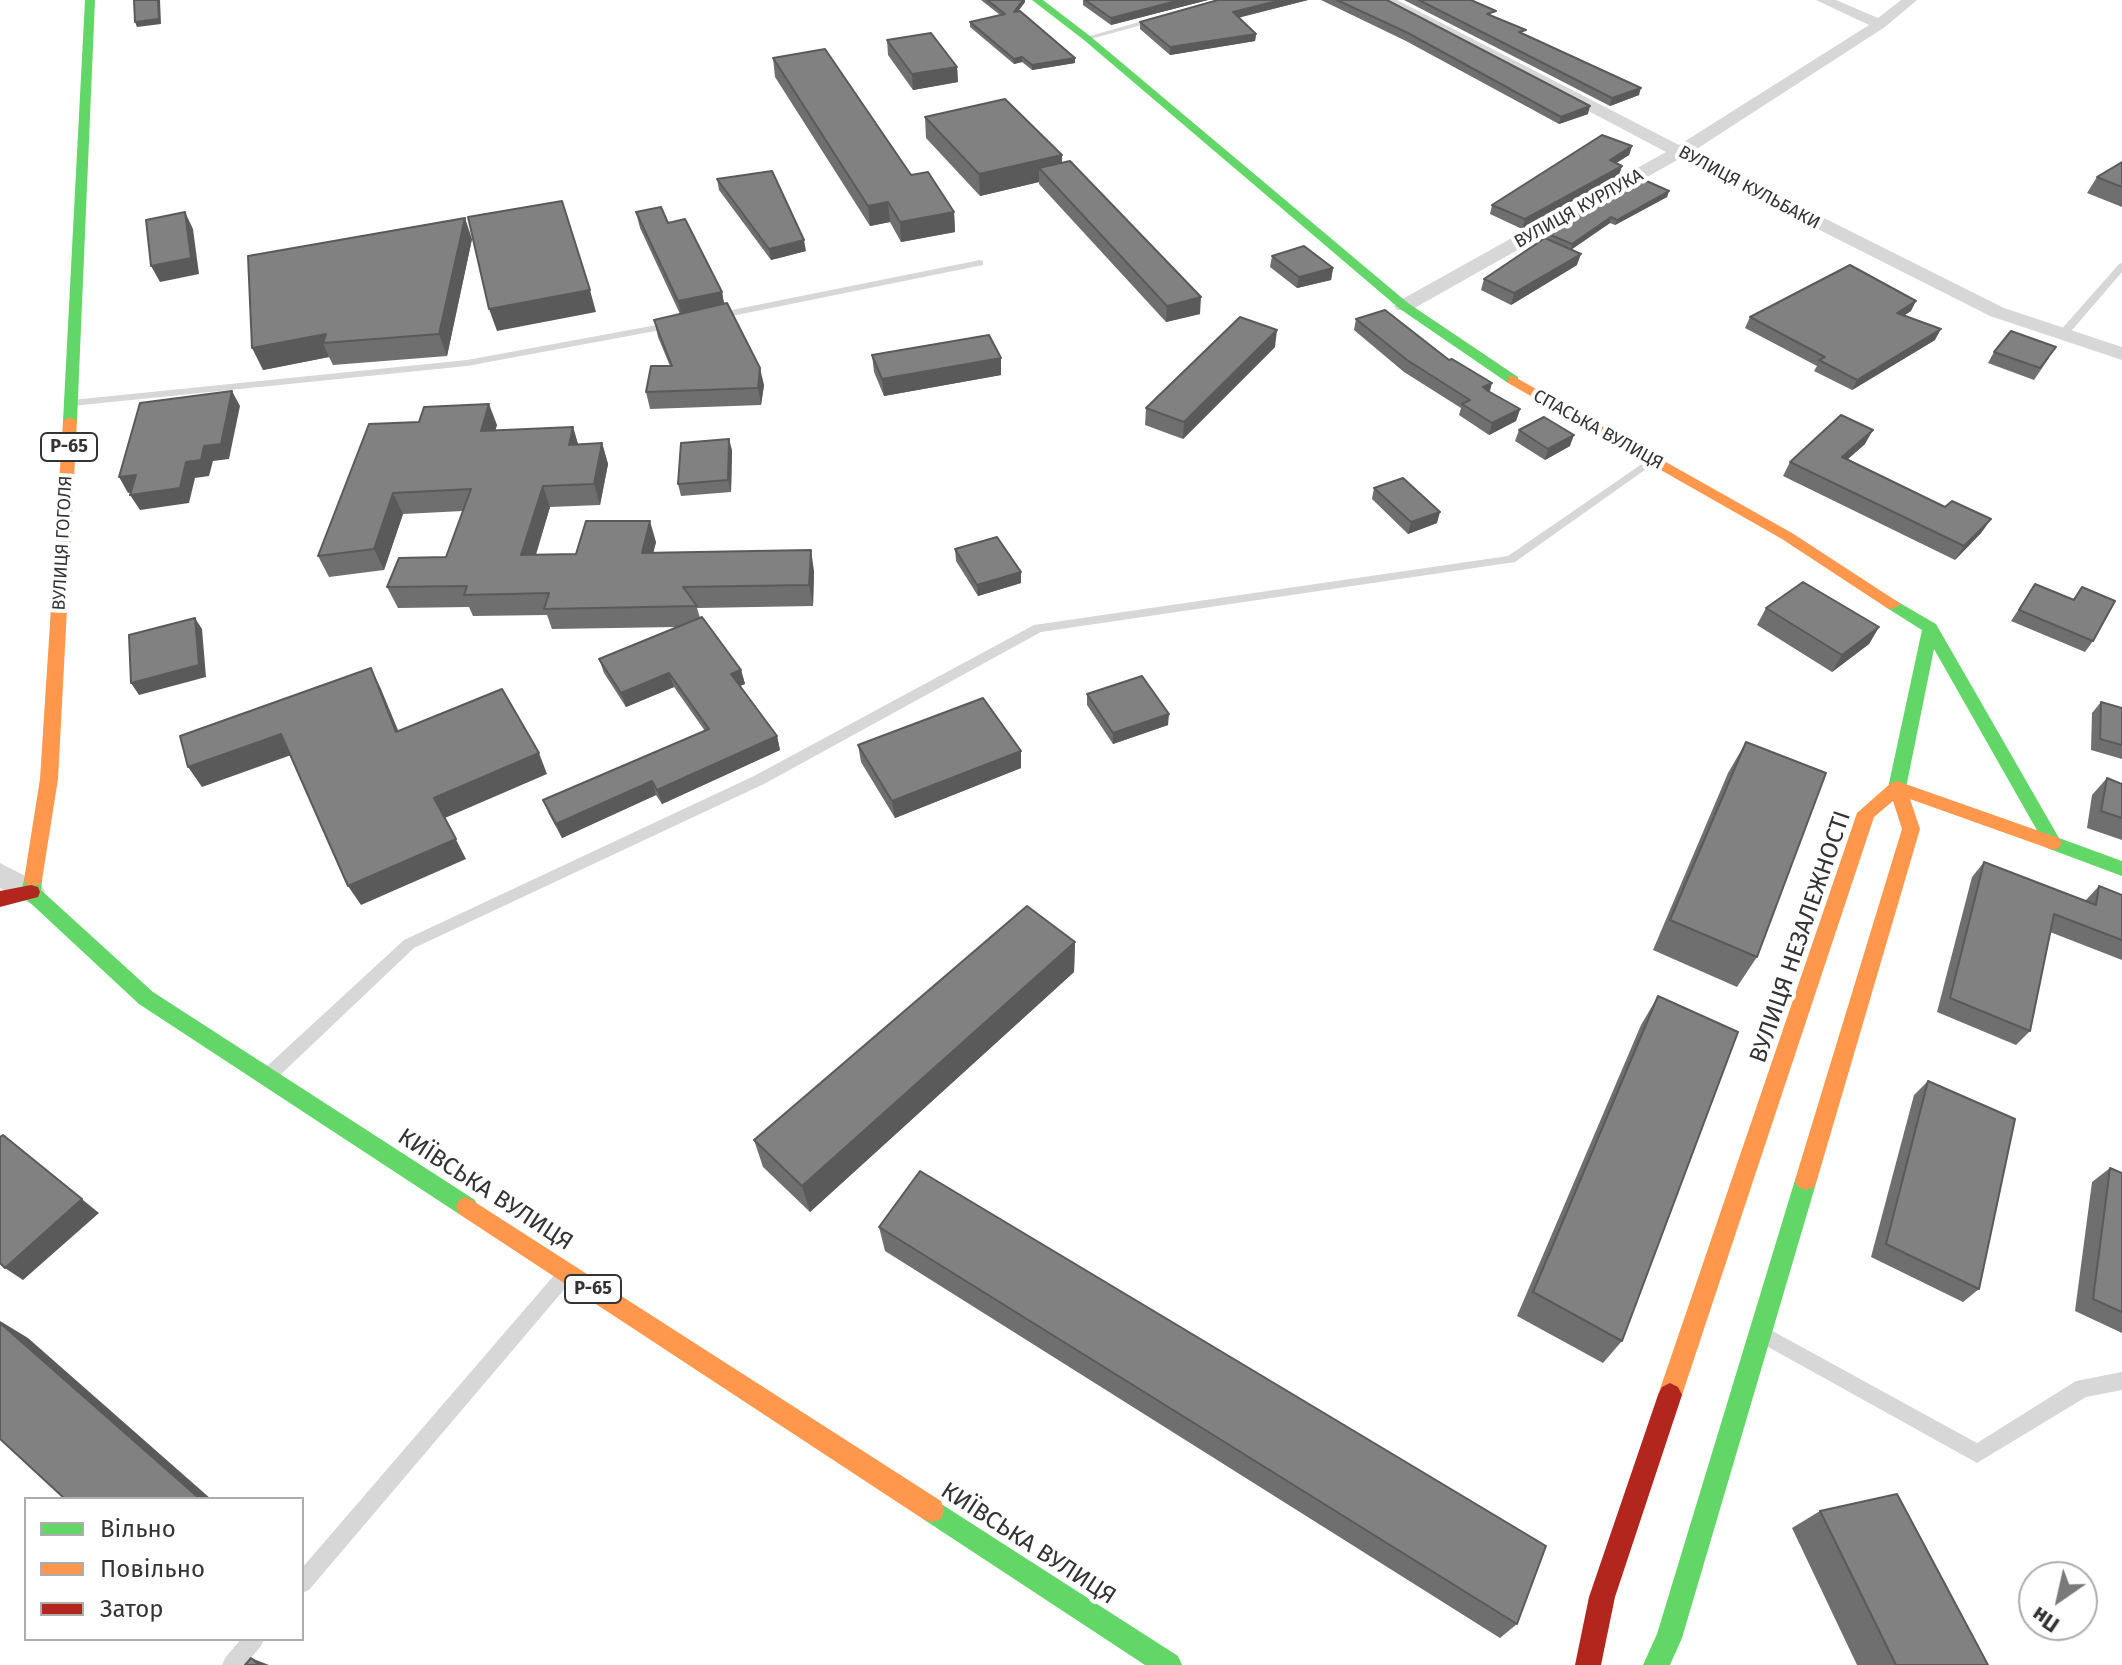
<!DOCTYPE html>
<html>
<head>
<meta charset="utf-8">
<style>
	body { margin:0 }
	#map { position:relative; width:2122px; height:1665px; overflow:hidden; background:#fff; font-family:"Fira Sans",sans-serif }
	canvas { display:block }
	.legend { position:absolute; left:24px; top:1497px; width:280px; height:144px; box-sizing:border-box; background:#fff; border:2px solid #adadad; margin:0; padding:10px 14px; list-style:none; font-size:24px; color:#333 }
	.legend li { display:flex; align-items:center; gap:16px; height:40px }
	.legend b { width:40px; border:2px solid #adadad }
	.north { position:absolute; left:2018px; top:1561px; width:80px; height:80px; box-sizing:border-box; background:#fff; border:2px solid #adadad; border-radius:50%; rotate:214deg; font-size:22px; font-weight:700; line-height:32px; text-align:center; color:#333 }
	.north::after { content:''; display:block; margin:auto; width:28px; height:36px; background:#7a7a7a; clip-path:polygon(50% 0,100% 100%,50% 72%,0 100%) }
</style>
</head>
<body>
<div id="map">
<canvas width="2122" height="1665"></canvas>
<ul class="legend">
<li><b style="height:10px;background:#63d668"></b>Вільно</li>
<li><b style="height:10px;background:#ff974d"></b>Повільно</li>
<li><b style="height:10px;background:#b3261e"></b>Затор</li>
</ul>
<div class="north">Пн</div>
</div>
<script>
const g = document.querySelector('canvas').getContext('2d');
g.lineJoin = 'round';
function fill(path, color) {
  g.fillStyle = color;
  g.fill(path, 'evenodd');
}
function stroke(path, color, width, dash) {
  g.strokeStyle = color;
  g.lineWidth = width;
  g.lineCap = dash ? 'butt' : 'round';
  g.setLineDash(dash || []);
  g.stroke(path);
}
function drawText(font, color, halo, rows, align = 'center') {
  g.font = font + ' "Fira Sans",sans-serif';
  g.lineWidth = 8;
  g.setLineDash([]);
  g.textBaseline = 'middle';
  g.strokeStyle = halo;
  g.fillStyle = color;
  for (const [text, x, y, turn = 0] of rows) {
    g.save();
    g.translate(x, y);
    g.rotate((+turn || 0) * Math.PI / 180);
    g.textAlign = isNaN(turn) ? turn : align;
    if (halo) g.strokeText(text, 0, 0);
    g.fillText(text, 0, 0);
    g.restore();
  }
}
fill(new Path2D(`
	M1153,18l7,2 -73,20 -4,-2z
	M980,260l3,1v4l-266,54 -5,-3 5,-3z
	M2122,263v9l-55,64h-8v-4l60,-68z
	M673,322l4,1v4l-210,39 -395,40 -5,-3 5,-3 395,-40z
	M1652,457l6,3 -2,2 -141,100 -474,70 -277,152 -350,164 -137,130 -6,2 -6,-2 -2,-5 2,-5 139,-128 350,-164 280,-151 474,-69z
	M562,1270l6,3 3,6 -3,6 -259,305 -7,3v-25l254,-295z
	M1767,1328l210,115 99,-62 46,-9v18l-36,7 -109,66 -216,-120 -3,-6 3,-6z
	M241,1639h23l-3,7 -16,19h-23l3,-7z`), '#d7d7d7');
fill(new Path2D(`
	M1379,0h18l282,145 190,-120 -53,-25h20l42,18 23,-18h16l-32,27 -193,125 312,156 118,39v13l-132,-44 -311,-157 -268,151h-14l-3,-4 3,-4 269,-150z
	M0,863l41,21 4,8 -4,8 -10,4 -31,-16z`), '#d7d7d7');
fill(new Path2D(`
	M85,0h10l-18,421 -7,4 -7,-4z
	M1032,0h11l47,36 318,267 110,74v6h-10l-108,-74 -316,-269z
	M1893,599l43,25 123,214 63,23v15l-75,-28 -113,-199 -28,139 -3,5h-12l-3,-5 34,-158 -35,-22 -2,-4z
	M33,873l7,2 2,5 -1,10 112,102 322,208 3,7 -3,7 -8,3 -8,-3 -320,-210 -115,-107c-3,-7 -1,-15 2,-22z
	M1806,1170l8,3 3,7 -135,458 -12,27h-27l14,-31 138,-454 3,-7z
	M932,1498l246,158 4,9h-37l-222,-146 -3,-9 3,-9z`), '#63d668');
fill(new Path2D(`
	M1513,376l279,157 109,71 -8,5 -6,-1 -105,-69 -274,-156v-6z
	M70,417l7,4 -19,358 -16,101 -2,5h-14l-2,-5 16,-101 23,-358z
	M1897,781l162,57 3,5 -3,5 -6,2 -143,-51 10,30 -103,351 -3,7 -8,3 -8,-3 -3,-7 107,-351 -9,-28 -19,16 -192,578 -4,8 -8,4 -8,-4 -4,-8 199,-582 34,-30z
	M467,1197l474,304 3,9 -3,9 -9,3 -9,-3 -464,-305 -3,-7 3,-7z`), '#ff974d');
fill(new Path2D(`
	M31,885l7,2 2,5 -2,5 -38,10v-16z
	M1670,1383l8,4 4,8 -67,202 -14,68h-26l14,-68 69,-202 4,-8z`), '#b3261e');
fill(new Path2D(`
	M981,0h44v2l-7,9 57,52 -43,7 -10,-8 -8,2 -44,-37v-5l30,-7z
	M1083,0h125l-97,25 -28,-20z
	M1218,0h90l-70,18 18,16 -1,7 -85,14 -30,-26v-7z
	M1321,0h66l201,114 -29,10 -153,-83z
	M1404,0h67l23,17 30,18 115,60 -29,11z
	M887,40l70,27 1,15 -45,8 -25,-35z
	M773,58l181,154 1,20 -54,10 -11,-20 -20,4 -95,-149z
	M925,117l137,38v7l138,152 -34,8 -127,-138v-2l-59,14 -54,-58z
	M1632,146l-3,9 -13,8 6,3 -3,9 -97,54 -32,-15 2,-9z
	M2122,162v45l-35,-14 10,-16z
	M717,179l89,72 -35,9 -52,-70z
	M1669,191l-2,6 -52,28 -5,-2 -39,26 6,16 -66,40 -30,-15 3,-11 60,-41 2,-5z
	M636,212l32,11 54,69 2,12 40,81 -3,20 -111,4 -4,-17 24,-26 -12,-29 -4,-17 26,-6 -40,-86z
	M472,239l-25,117 -114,9 -4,-8 -66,13z
	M1272,256l61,12 -2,12 -34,8 -27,-21z
	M1911,311l-7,4 31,25 -83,50 -38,-19 3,-5 -72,-38 5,-11z
	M1356,319l164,90 -4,12 -27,14 -30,-20 2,-7 -57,-36 -50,-42z
	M1275,347l-92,92 -38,-14 1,-17z
	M1994,352l55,6 -15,22 -46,-17z
	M872,355l129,20 -117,21 -10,-24z
	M369,424l128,1 -2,6 78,-4 5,17 24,-1 6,21 -8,41 -50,2 -14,48 40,-1 80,-12 -3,11 161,18 -1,35 -116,2 3,10 41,52 4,14 -5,2 37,50 3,14 -118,54 -6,-9 -94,43 -13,-24 -6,-14 162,-69 -31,-44 -48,20 -22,-34 -5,-14 77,-32 -124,2 -5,-14 -74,1 -4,-9 -71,1 -11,-21 59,-30 17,-46 -60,3 -19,56 -55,7 -11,-21z
	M1519,430l51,16 -25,14 -30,-19z
	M1865,444l-17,15 97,48 46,12 -10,14 -26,27 -172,-84 7,-14z
	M732,450l-1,42 -50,4 -3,-12z
	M1374,488l63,35 -29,11 -36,-35z
	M955,549l66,23v11l-43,13 -22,-35z
	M2035,584l38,15 9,-12 11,54 -8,11 -74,-31z
	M1766,608l113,19 -10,17 -37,28 -75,-47z
	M1087,694l81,31 -55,19 -26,-39z
	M2101,702l21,6v51l-31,-9 1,-37z
	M1746,742l11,215 -20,30 -84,-37 75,-177z
	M858,745l163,23 -126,50 -34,-56z
	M2107,778l15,6v56l-35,-12 5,-33z
	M1984,862l101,39 14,-15 23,9v65l-72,-28 -20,99 -14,14 -79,-33 35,-135z
	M1075,942l-1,30 -264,240 -47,-45 -9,-27z
	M1658,996l-36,345 -19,22 -86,-47 124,-291z
	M1928,1081l51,208 -16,13 -92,-45 43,-162z
	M2110,1168l12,5v160l-47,-22 17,-129z
	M879,1227l638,397 -17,14 -615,-387z
	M1820,1511l168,154h-131l-65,-137z`), '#6f6f6f');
fill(new Path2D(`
	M158,0h2l1,24 -24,3 -2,-5z
	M1023,0h2v2l-11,15v-5z
	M1180,0h28l-97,25v-7z
	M1281,0h27l-76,19 1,-7z
	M1256,34l-1,7 -85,14v-8z
	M1022,57v5l-8,2v-5z
	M1075,58v5l-43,7v-5z
	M957,67l1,15 -45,8 -1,-16z
	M1641,88l-2,7 -29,11 2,-8z
	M1590,106l-2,8 -29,10 2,-7z
	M1632,146l-3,9 -22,14 3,-9z
	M1062,155v21l-23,-8v14l-59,14 -1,-22z
	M1622,166l-3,9 -97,54 3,-10z
	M1669,191l-2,6 -52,28 2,-5z
	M888,202l2,20 -20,4 -2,-20z
	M185,212l8,17 6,45 -39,8 -9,-16z
	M954,212l1,20 -54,10 -1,-20z
	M1611,217l-1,6 -39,27 1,-6z
	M465,218l7,21 -25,117 -8,-22z
	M804,240l2,11 -35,9 -2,-11z
	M1581,254l-4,11 -66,40 3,-12z
	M1333,268l-2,12 -34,8 2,-11z
	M590,290l6,22 -99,19 -8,-22z
	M722,292l3,17 -43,9 -4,-17z
	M1201,297l-1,17 -34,8 1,-16z
	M1916,301l-5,10 -19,13 5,-11z
	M1941,329l-6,11 -83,50 5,-10z
	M1277,330l-2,17 -92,92 1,-17z
	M326,334l-3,9 6,14 -66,13 -11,-22z
	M1001,358v17l-117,21 -2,-17z
	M760,368l4,17 -3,20 -3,-17z
	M1492,383l-3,12 -6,-8z
	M232,391l8,15 -11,53 -16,2 -4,15 -14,2 -6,25 -49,7 -10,-15 56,-33 18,-16z
	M489,404l8,21 -9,27 -7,-21z
	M1520,409l-4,12 -27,14 3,-12z
	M573,427l6,21 -10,-3z
	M1873,430l-8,14 -31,27 8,-14z
	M1574,435l-4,11 -25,14 3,-11z
	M729,439l3,11 -1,42 -3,-12z
	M602,443l6,21 -8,41 -6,-21z
	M136,475l9,15 -17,3 -9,-16z
	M543,486l7,21 -21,69 -8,-21z
	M393,493l10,21 -19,56 -10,-21z
	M1440,512l-3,11 -29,11 3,-12z
	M1991,519l-10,14 -26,27 9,-14z
	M650,521l6,21 -8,32 -6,-21z
	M811,550l3,21 -1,35 -4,-21z
	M1021,572v11l-43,13 -1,-11z
	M195,618l7,11 4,48 -67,18 -8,-12z
	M1879,627l-10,17 -37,28 10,-17z
	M371,668l10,21 26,63 -11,-20z
	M741,670l4,14 -10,4 -4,-14z
	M669,673l5,14 -48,20 -5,-14z
	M1169,714l-1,11 -55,19v-11z
	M281,734l13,20 -92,33 -14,-20z
	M777,736l3,14 -118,54 -5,-14z
	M1021,751v17l-126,50 -3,-17z
	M539,753l8,21 -102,44 21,41 -105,46 -13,-19 86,-88z
	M652,781l4,14 -94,43 -6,-14z
	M1075,942l-1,30 -264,240 -8,-26z
	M3,1135l96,78 -76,67 -18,-12z
	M0,1321l28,17 183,161h-11l-200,-176z
	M251,1658l18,7h-10z`), '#5a5a5a');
const building = new Path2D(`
	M134,0h24l1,19 -24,3z
	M987,0h36l-9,12 6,-1 55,47 -43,7 -10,-8 -8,2 -44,-37 35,-8z
	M1085,0h95l-69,18z
	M1218,0h63l-48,12 23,22 -86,13 -30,-25z
	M1337,0h50l203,106 -29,11 -153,-84z
	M1419,0h52l25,11 -9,3 39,16 -7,2 122,56 -29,10z
	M931,33l26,34 -45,7 -25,-34z
	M825,49l86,126 17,-3 26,40 -54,10 -12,-20 -20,4 -95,-148z
	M1005,99l57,56 -83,19 -54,-57z
	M1602,135l30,11 -22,14 12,6 -97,53 -33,-14z
	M1070,161l131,136 -34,9 -128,-138z
	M2122,162v25l-25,-10z
	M772,171l32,69 -35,9 -52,-70z
	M1642,179l27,12 -52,29 -6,-3 -39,27 -26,-11z
	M562,201l28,89 -101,19 -21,-92z
	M661,207l7,16 17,-4 37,73 -44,9 -42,-89z
	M185,212l6,46 -40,8 -5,-46z
	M465,218l-26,116 -116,9 3,-9 -74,14 -4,-92z
	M1545,238l36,16 -67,39 -30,-14z
	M1304,246l29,22 -34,9 -27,-21z
	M1850,265l66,36 -19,12 44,16 -84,51 -38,-20 6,-3 -75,-40z
	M727,303l33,65 -2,20 -112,4 5,-26h21l-18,-46z
	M1385,310l64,50 3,-1 40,24 -9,4 5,4 32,18 -28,14 -30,-19 8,-4 -63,-40 -51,-41z
	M1240,317l37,13 -93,92 -38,-14z
	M2011,331l45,16 -16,21 -46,-16z
	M989,335l12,23 -119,21 -10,-24z
	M232,391l-11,53 -17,2 -3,14 -15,2 -6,26 -50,7 6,-20 -17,2 21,-74z
	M489,404l-8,27 92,-4 -4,18 33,-2 -8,41 -51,2 -22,69 55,-1 10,-33h64l-8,32 169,-3 -2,35 -126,2 14,19 -153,3 5,-16 -85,2 3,-9 -80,1 12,-29 47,-1 25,-68 -78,4 -19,56 -56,7 51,-132 50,-2 5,-15z
	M1841,415l32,15 -31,27 103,50 7,-6 39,18 -27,27 -174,-84z
	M1544,417l30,18 -26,14 -29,-19z
	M729,439l-1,41 -50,4 3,-41z
	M1403,478l37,34 -29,10 -37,-34z
	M997,537l24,35 -44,13 -22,-36z
	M1803,582l76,45 -37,28 -76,-47z
	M2035,584l39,16 8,-13 33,14 -22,40 -74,-31z
	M702,617l39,53 -10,4 46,62 -120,54 -5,-9 -96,43 -13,-24 166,-71 -40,-56 -48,20 -22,-34z
	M195,618l4,47 -68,18 -2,-48z
	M371,668l25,64 106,-43 37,64 -105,45 22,41 -108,47 -67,-152 -93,33 -8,-31z
	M1142,676l27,38 -56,19 -26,-39z
	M983,698l38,53 -129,50 -34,-56z
	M2101,702l21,6v37l-22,-6z
	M1746,742l80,31 -69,184 -87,-37z
	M2107,778l15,6v34l-21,-7z
	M1984,862l112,43 3,-19 23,9v45l-68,-26 -24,117 -80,-33z
	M1027,906l48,36 -273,244 -48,-46z
	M1658,996l80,36 -116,309 -89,-49z
	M1928,1081l87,38 -36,170 -93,-45z
	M3,1135l79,64 -77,69 -5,-5v-126z
	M2110,1168l12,5v139l-29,-13z
	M920,1171l626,375 -29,78 -638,-397z
	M0,1323l200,176h-135l-65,-60z
	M1897,1494l91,171h-92l-76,-154z
	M251,1658l8,7h-14z`);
fill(building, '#818181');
stroke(building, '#5a5a5a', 2);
drawText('18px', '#333', '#fff', [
	["ВУЛИЦЯ КУЛЬБАКИ",1749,188,28],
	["ВУЛИЦЯ КУРЛУКА",1579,209,-29],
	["СПАСЬКА ВУЛИЦЯ",1598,430,29],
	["ВУЛИЦЯ ГОГОЛЯ",63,543,-87]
]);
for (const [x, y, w] of [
	[69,447,56],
	[593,1289,56]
]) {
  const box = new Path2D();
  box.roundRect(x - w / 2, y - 14, w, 28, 6);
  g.fillStyle = '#fff';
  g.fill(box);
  stroke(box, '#333', 2);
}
drawText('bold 18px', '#333', null, [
	["Р-65",69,447],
	["Р-65",593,1289]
]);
drawText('24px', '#333', '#fff', [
	["ВУЛИЦЯ НЕЗАЛЕЖНОСТІ",1801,937,-71],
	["КИЇВСЬКА ВУЛИЦЯ",485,1190,33],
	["КИЇВСЬКА ВУЛИЦЯ",1028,1544,33]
]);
</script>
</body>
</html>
